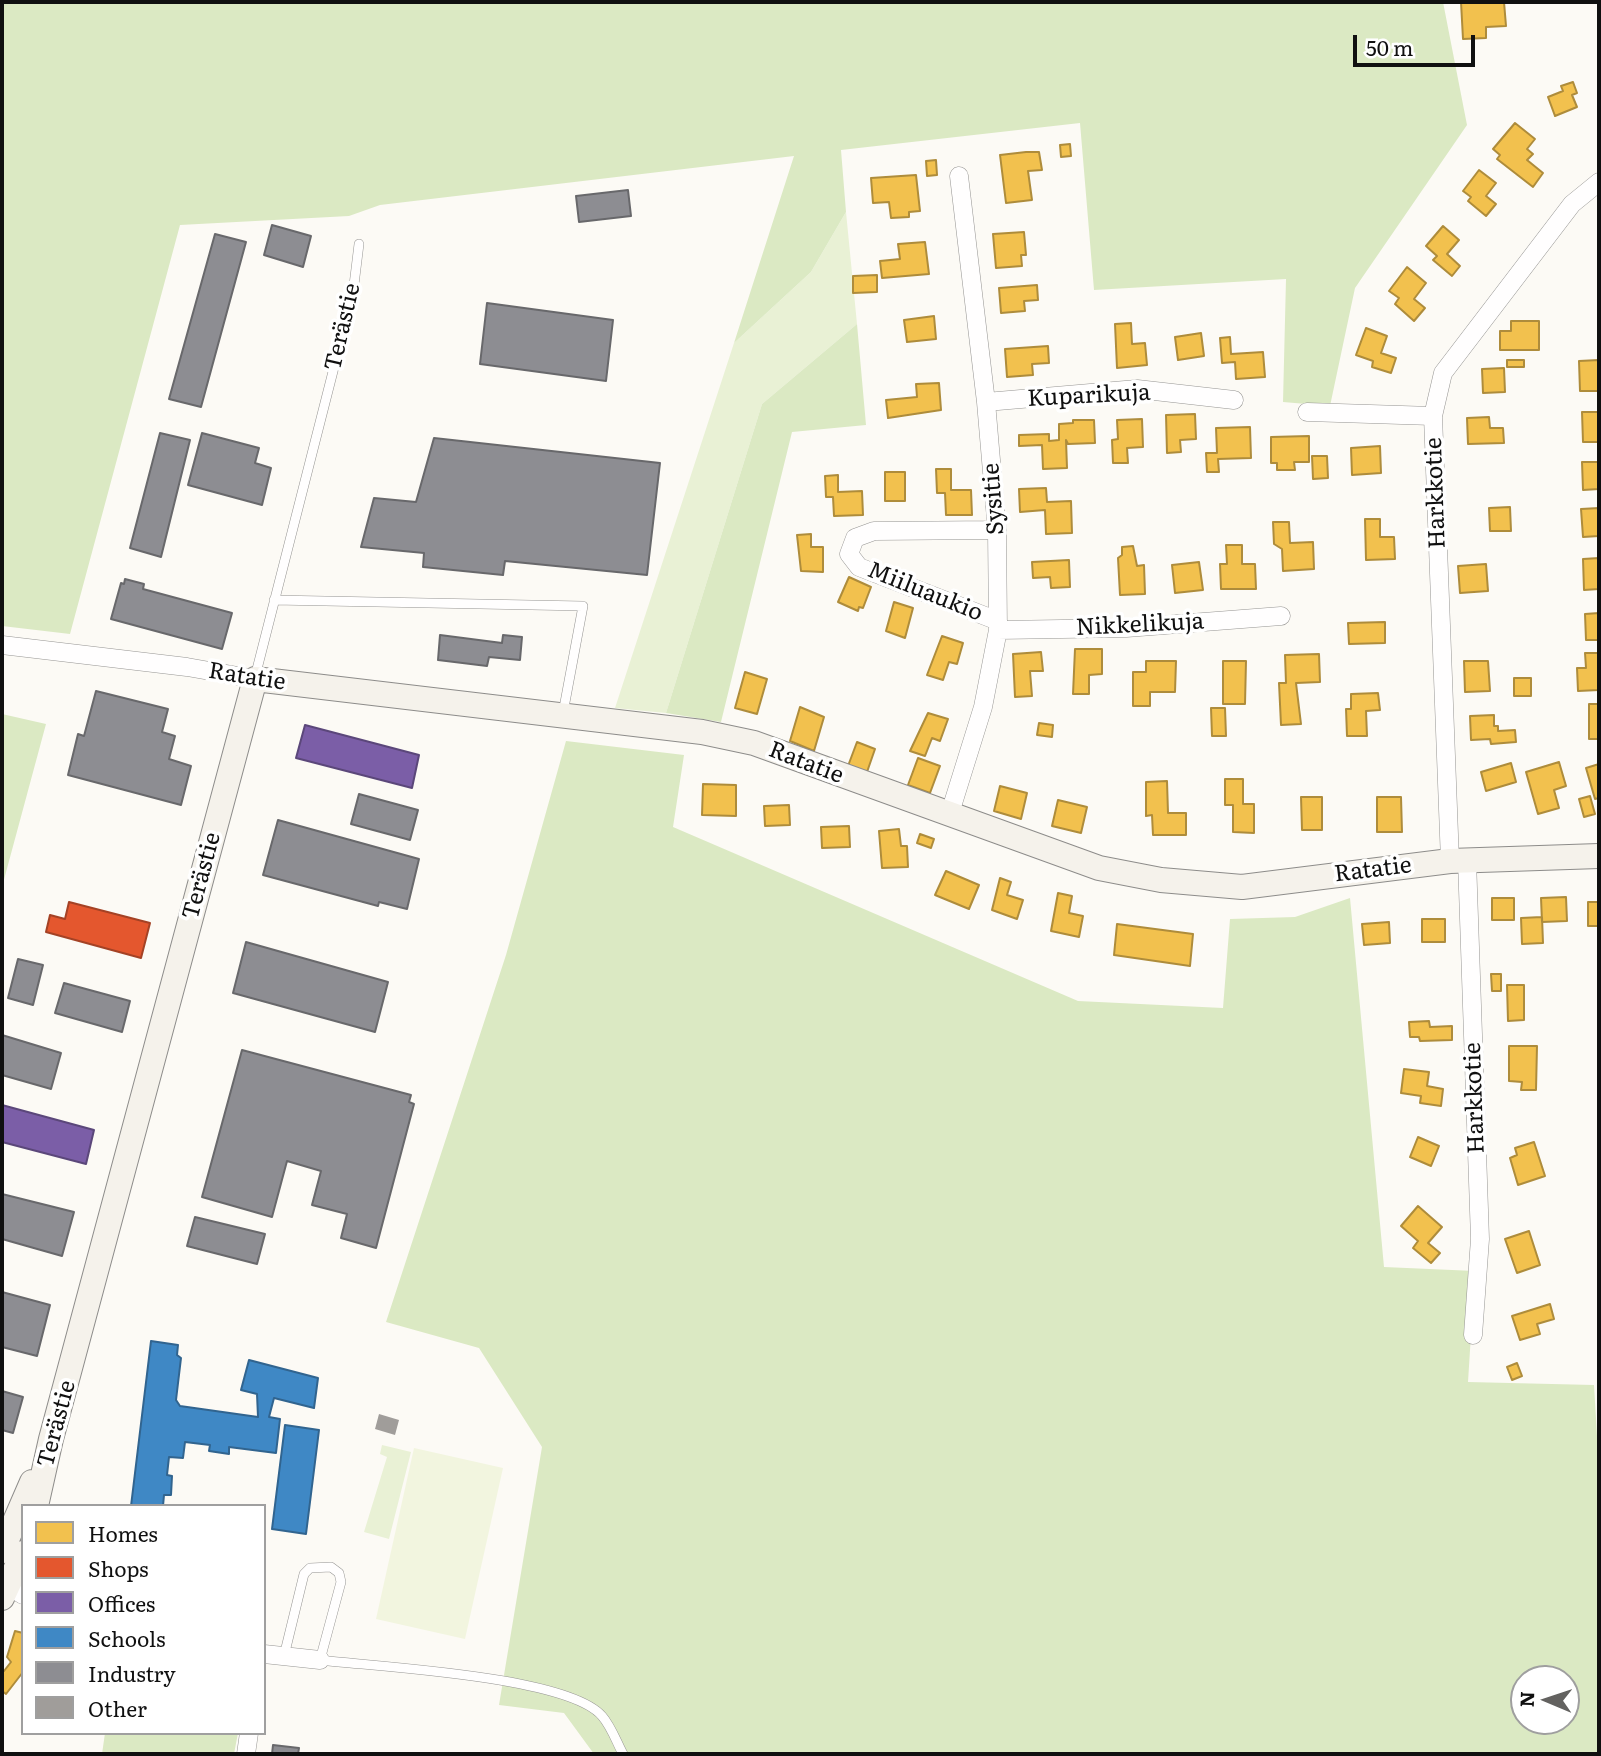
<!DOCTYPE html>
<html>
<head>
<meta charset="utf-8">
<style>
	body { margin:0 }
	#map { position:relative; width:1601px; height:1756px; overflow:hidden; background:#fcfaf5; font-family:Literata,serif }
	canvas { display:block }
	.frame { position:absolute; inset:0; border:4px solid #101010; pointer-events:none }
	.legend { position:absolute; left:21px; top:1504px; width:245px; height:231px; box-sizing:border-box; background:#fff; border:2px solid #9f9f9f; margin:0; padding:9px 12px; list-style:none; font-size:21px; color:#101010 }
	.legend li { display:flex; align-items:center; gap:14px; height:35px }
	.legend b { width:35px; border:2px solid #9f9f9f }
	.north { position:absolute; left:1510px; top:1665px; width:70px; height:70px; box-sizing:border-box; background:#fff; border:2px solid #9f9f9f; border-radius:50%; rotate:272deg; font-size:19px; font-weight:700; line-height:28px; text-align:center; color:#101010 }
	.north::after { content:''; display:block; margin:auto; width:24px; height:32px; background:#636260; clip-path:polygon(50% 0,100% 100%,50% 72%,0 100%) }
	.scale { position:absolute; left:1353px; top:35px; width:122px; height:32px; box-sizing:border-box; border:4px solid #101010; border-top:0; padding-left:9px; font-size:21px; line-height:24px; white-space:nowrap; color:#101010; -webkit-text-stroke:5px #fff; paint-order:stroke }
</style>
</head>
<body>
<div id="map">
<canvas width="1601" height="1756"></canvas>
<div class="frame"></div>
<ul class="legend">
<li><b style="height:19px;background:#f2c14e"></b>Homes</li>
<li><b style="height:19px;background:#e4572e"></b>Shops</li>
<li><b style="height:19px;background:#7b5ea7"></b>Offices</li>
<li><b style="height:19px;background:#3f88c5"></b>Schools</li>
<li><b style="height:19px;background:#8d8d92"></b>Industry</li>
<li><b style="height:19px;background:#a09d9a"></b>Other</li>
</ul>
<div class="north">N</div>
<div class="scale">50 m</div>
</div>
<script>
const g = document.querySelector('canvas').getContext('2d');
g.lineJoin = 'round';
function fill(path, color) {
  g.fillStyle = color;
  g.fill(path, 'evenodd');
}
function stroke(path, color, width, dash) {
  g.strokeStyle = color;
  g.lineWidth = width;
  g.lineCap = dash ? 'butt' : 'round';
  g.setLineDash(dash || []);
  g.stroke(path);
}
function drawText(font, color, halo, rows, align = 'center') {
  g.font = font + ' Literata,serif';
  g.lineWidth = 7;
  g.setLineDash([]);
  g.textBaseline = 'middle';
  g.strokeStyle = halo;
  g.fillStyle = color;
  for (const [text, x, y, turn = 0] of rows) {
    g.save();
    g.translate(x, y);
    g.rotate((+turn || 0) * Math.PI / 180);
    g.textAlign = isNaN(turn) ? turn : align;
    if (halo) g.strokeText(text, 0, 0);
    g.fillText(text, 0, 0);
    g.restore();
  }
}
fill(new Path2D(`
	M846,212l11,112 -95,80 -96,309 -51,-5 119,-365 77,-71z
	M382,1445l29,7 -22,87 -25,-7 23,-75 -7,-3z`), '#e9f1d5');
fill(new Path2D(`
	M2,2h1441l24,123 -112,163 -25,118 -47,-4 3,-123 -192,11 -14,-167 -239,27 5,62 -35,60 -77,71 60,-187 -414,49 -31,11 -169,9 -110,409 -68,-8z
	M857,324l9,101 -74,7 -71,290 -55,-9 96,-309z
	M2,714l44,10 -44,163z
	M566,741l118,14 -11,72 405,174 145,7 7,-89 65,-2 55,-19 34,369 91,4 -7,111 126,3 5,85v284h-1005l-30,-41 -65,-8 43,-258 -63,-99 -93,-26 120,-367zM1524,1679h42v42h-42z
	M105,1733h133l-4,21h-132z`), '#dbe9c3');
fill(new Path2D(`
	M414,1448l89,20 -38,171 -89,-20z`), '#f2f5df');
const homes = new Path2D(`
	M1461,2h43l2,24 -20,1v11l-23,1z
	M1573,82l4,11 -5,2 5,12 -22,9 -7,-19 15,-6 -2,-5z
	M1515,123l20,16 -8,10 6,5 -6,6 16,13 -10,14 -36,-28 3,-4 -7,-6z
	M1070,144l1,12 -10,1 -1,-12z
	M1026,152h13l3,18 -14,1 4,29 -26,3 -6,-48z
	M936,160l1,15 -10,1 -1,-15z
	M1479,170l17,13 -10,13 10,8 -10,12 -18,-15 3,-4 -8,-6z
	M916,175l4,36 -11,1v5l-18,1 -2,-16 -16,1 -2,-25z
	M1443,226l16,14 -12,14 13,12 -8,10 -19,-16 4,-4 -11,-10z
	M1024,232l2,23h-5l1,11 -26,2 -3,-34z
	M925,242l4,32 -47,4 -2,-17 20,-2 -2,-15z
	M1407,267l19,16 -12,16 11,9 -11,13 -19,-17 4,-6 -10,-7z
	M877,275v17l-24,1v-17z
	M1037,285l1,15 -14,1 1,10 -24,2 -2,-25z
	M934,316l2,23 -29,3 -3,-22z
	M1511,321h28v29h-39v-19h11z
	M1131,323l1,21 13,-1 2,22 -30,3 -2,-44z
	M1366,328l21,8 -6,17 15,5 -5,15 -19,-6 1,-6 -17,-6z
	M1201,333l3,23 -26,4 -3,-23z
	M1230,337l1,17 32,-2 2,25 -29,2 -1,-17 -13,1 -2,-25z
	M1048,346l1,17 -17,1 1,11 -26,2 -2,-28z
	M1507,360h17v7h-17z
	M1599,360v31h-19l-1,-30z
	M1504,368l1,24 -22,1 -1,-24z
	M939,383l2,27 -53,8 -2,-18 31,-3 -1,-13z
	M1582,412h17v30h-16z
	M1195,414l1,25 -16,1 1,12 -14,1 -1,-38z
	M1489,417l1,11h13l1,15 -36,1 -1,-26z
	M1142,419l1,28 -16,1 1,15h-15l-1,-23 6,-1 -1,-19z
	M1073,420h21l1,23 -27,1 -2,-4 1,28 -24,1 -1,-24 -23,1v-11l30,-1v7l10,-1v-16l14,-1z
	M1250,427l1,31 -33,1 1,13h-12l-1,-19h11l-1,-25z
	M1309,436v26h-15l1,8h-18v-7h-6v-26z
	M1380,446l1,27 -29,2 -1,-27z
	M1312,456h15l1,22 -15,1z
	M1582,462h17v27l-16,1z
	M936,469h15v21h20l1,25h-26l-1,-22h-8z
	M885,472h20v29h-20z
	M838,475v17l24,-1 1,24 -29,1 -1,-19h-7l-1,-21z
	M1046,488l1,14 24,-1 1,32 -26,1 -1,-24 -25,2 -1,-23z
	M1510,507l1,24h-21l-1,-23z
	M1599,508v28l-16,1 -2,-28z
	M1365,519h15v18h14l1,22 -29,1z
	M1273,522h16l1,21 23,-1 1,27 -31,2 -1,-22 -8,-5z
	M811,534v13h12v25l-22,-1 -4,-36z
	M1226,545h16v19h13l1,25h-35l-1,-25h7z
	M1133,546l4,20 7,-1 1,29 -25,1 -2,-37 4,-3v-8z
	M1599,558v31l-15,1 -1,-31z
	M1069,560l1,27 -19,1 -1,-11 -17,1 -1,-16z
	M1199,562l4,28 -28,3 -3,-28z
	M1486,564l2,27 -28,2 -2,-27z
	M849,577l22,10 -8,21 -4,-1 -1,4 -20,-9z
	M894,602l19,6 -8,30 -19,-7z
	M1599,613v27h-13l-1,-26z
	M1385,622v21l-36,1 -1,-21z
	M942,636l21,7 -6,21 -8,-2 -6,18 -16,-5z
	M1075,649h27v25l-13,1v19h-16z
	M1041,652l2,19h-13l2,25 -17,1 -2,-43z
	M1585,653h14v37l-21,1 -1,-23h9z
	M1319,654l1,28 -24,1 5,41 -20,1 -2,-42h7l-1,-28z
	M1146,661h30l-1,31h-25v14h-17v-34h13z
	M1223,661h23l-1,43h-22z
	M1464,661h24l2,30 -25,1z
	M745,672l22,7 -10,35 -22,-6z
	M1514,678h17v18h-17z
	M1378,693l2,17 -14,1 1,25h-20l-1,-27h5v-15z
	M1589,704h10v35h-10z
	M800,707l24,10 -10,34 -24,-10z
	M1211,708h14l1,28h-14z
	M928,713l20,6 -8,22 -8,-3 -7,18 -15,-5z
	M1494,715v11h4v5l17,-1 1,12 -25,2 -1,-5 -19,1 -1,-24z
	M1039,723l14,2 -1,12 -15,-2z
	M857,742l18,7 -8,23 -19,-6z
	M918,758l22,8 -10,27 -22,-8z
	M1559,762l7,24 -12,4 5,18 -21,6 -12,-42z
	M1511,763l5,19 -30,9 -5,-19z
	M1599,764v34l-4,1 -9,-31z
	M1225,779h18v25h11v29l-21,-1v-27h-8z
	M1167,781l1,32h18v22h-33l-1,-20 -6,1v-34z
	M703,784l33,1v31l-34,-1z
	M1000,786l27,7 -6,26 -27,-8z
	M1590,796l5,18 -11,3 -5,-18z
	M1301,797h21v33h-20z
	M1377,797h24l1,35h-25z
	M1058,800l29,7 -6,26 -29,-7z
	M789,805l1,20 -25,1 -1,-20z
	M849,826l1,21 -28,1 -1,-21z
	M899,829l2,17h6l1,21 -26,1 -3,-37z
	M920,834l14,5 -3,9 -14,-5z
	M946,871l33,14 -10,24 -34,-14z
	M1000,878l11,4 -4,13 16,5 -6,19 -25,-9z
	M1058,893l14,3 -3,17 14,3 -4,21 -28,-6z
	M1566,897l1,24 -25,1 -1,-24z
	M1492,898h22v22h-22z
	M1588,902h11v24h-11z
	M1542,917l1,26 -21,1 -1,-26z
	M1422,919h23v23h-23z
	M1389,922l1,21 -26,2 -2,-21z
	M1117,924l76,10 -3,32 -76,-11z
	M1491,974h10v17h-9z
	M1507,985h17v35l-16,1z
	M1429,1021l1,6 22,-1v14l-32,1 -1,-4h-9l-1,-15z
	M1509,1046h28l-1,44h-15l1,-8 -13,-1z
	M1404,1069l25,3 -2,14 16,3 -2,17 -21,-3 1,-7 -20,-3z
	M1418,1137l21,9 -8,20 -21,-9z
	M1534,1142l11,34 -27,9 -8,-27 7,-3 -2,-7z
	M1418,1206l24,21 -14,16 12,10 -9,10 -18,-15 5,-7 -17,-15z
	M1529,1231l11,34 -23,8 -12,-34z
	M1550,1304l4,15 -17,5 3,10 -20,6 -8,-24z
	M1517,1363l5,13 -10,4 -5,-13z
	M15,1631l8,2v39l-17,22 -4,-3v-22l2,2 7,-9 -4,-5z`);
fill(homes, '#f2c14e');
stroke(homes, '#ae8c3b', 2);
const shops = new Path2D(`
	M69,902l81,21 -9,35 -95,-26 4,-17 15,4z`);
fill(shops, '#e4572e');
stroke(shops, '#a44225', 2);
const offices = new Path2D(`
	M305,725l114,30 -7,33 -116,-30z
	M2,1105l92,25 -8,34 -84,-22z`);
fill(offices, '#7b5ea7');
stroke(offices, '#5b477a', 2);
const schools = new Path2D(`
	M151,1341l27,4 -1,10 4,3 -5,42 4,6 78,11 -1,-23 -16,-4 8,-30 69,18 -4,30 -40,-10 -5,19 11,2 -4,34 -47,-6v7l-20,-3 1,-6 -25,-3 -2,16 -14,-1 -2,18 5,1 -1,19h-7l-1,11h-32z
	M285,1425l34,5 -13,104 -34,-5z`);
fill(schools, '#3f88c5');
stroke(schools, '#31648f', 2);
const industry = new Path2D(`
	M628,190l3,26 -52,6 -3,-26z
	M272,225l39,11 -8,31 -39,-12z
	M215,234l31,8 -45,165 -32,-8z
	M487,303l126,17 -7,61 -126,-17z
	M160,433l30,7 -29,117 -31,-9z
	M202,433l57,15 -4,15 16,5 -9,37 -74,-20z
	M434,438l226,25 -13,112 -142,-14 -2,14 -80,-8 1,-14 -63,-6 13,-49 42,4z
	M125,579l19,5 -1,5 89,24 -10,36 -111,-30 10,-36 3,1z
	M440,635l62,8 1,-8 19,2 -2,23 -31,-3 -2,9 -49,-6z
	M96,691l72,18 -6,23 13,4 -6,23 22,7 -10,39 -113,-30 10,-41 6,2z
	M359,794l59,16 -8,30 -59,-16z
	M278,820l141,39 -12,50 -28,-7 -1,4 -115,-31z
	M246,942l142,40 -13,50 -142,-39z
	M18,959l25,6 -10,40 -25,-7z
	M64,983l66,18 -8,31 -67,-19z
	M2,1035l59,18 -10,36 -49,-14z
	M242,1050l169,45 -2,7 5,2 -38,144 -35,-10 6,-24 -35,-9 9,-34 -34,-10 -15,56 -70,-20z
	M2,1194l72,18 -12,44 -60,-17z
	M195,1217l70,17 -8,30 -70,-18z
	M2,1292l48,13 -13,51 -35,-9z
	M2,1391l21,6 -10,36 -11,-3z
	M273,1745l26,3 -1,6h-26z`);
fill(industry, '#8d8d92');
stroke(industry, '#68686b', 2);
fill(new Path2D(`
	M379,1414l20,6 -4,15 -20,-6z`), '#a09d9a');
const lane = new Path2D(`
	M274,600l309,6 -20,107
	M255,677l98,-384 6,-49
	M284,1656l20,-82 6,-6 21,-1 8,6 2,9 -21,78c58,7 247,16 282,56 9,10 15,27 21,38`);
const street = new Path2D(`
	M986,402l151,-13 97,11
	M1307,412l126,4
	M997,530l-123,1 -19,7 -6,16 10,13 139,54
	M998,630l128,-2 155,-12
	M2,645l185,22 68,12
	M949,816l34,-109 15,-77 -1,-100 -11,-128 -27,-226
	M1467,860l13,379 -7,96
	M1450,861l-17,-445 10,-43 129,-169 27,-22
	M2,1582l21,13
	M264,1654l56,6
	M246,1754l3,-21`);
const secondary = new Path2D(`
	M36,1506l15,-67 204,-760 447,53 52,11 345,125 62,12 81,7 208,-26 149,-5
	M2,1551l30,-69
	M2,1598l21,-45`);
stroke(lane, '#969593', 10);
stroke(street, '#969593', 19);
stroke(secondary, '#8d8c8a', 26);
stroke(lane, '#fffefe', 9);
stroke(street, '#fffefe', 18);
stroke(secondary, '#f5f2eb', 24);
drawText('23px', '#101010', '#fff', [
	["Terästie",343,327,-77],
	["Kuparikuja",1089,396,-3],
	["Harkkotie",1436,493,-92],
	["Sysitie",994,499,-94],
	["Miiluaukio",925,592,22],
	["Nikkelikuja",1140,625,-3],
	["Ratatie",247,677,9],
	["Ratatie",806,763,21],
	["Ratatie",1373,870,-7],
	["Terästie",202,876,-75],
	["Harkkotie",1475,1098,-92],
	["Terästie",57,1424,-75]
]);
</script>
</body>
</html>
